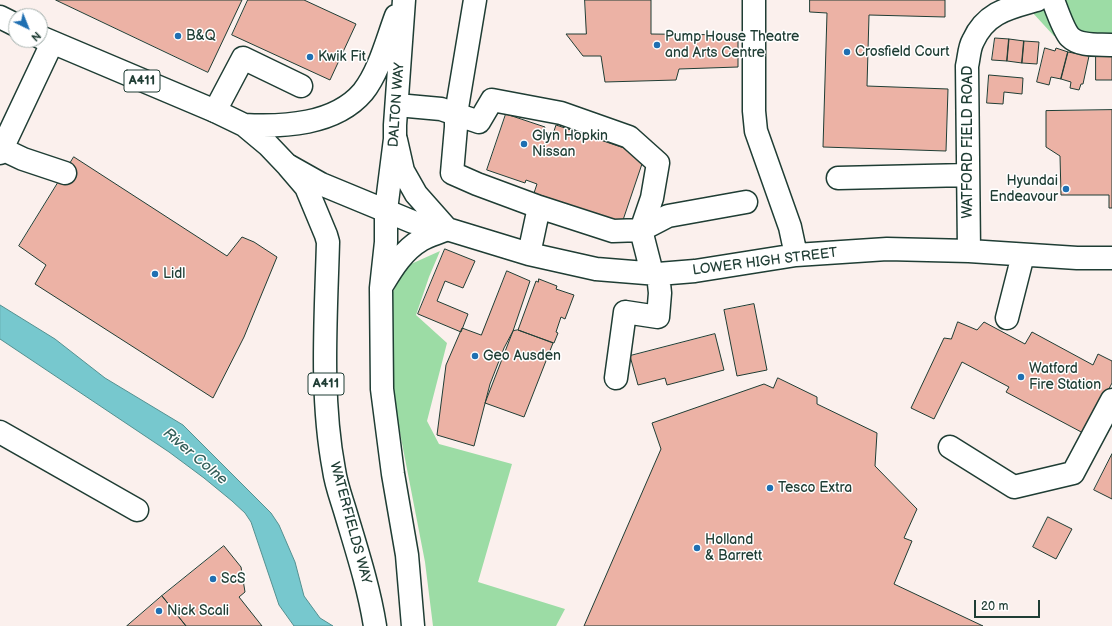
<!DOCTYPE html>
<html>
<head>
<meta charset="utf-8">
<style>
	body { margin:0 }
	#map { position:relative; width:1112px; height:626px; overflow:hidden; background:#fbf0ed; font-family:"Balsamiq Sans",sans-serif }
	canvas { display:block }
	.north { position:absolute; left:8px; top:8px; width:40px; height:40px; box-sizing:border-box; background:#fff; border:1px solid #a5b1ae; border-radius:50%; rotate:137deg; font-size:11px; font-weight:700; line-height:16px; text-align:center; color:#1f3d34 }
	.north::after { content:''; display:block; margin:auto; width:14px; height:18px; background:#1f6fb2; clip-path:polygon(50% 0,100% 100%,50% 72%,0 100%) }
	.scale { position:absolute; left:974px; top:600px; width:66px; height:18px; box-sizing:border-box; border:2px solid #1f3d34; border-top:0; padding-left:5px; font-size:12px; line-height:14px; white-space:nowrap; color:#1f3d34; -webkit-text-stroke:3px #fff; paint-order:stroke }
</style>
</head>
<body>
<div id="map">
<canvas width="1112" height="626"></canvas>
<div class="north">N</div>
<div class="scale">20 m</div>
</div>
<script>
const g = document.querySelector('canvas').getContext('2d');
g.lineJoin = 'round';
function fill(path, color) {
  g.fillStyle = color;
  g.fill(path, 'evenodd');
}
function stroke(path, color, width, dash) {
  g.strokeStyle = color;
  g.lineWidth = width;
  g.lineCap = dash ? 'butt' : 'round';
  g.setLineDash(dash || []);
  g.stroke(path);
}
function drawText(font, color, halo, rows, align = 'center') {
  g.font = font + ' "Balsamiq Sans",sans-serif';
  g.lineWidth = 3;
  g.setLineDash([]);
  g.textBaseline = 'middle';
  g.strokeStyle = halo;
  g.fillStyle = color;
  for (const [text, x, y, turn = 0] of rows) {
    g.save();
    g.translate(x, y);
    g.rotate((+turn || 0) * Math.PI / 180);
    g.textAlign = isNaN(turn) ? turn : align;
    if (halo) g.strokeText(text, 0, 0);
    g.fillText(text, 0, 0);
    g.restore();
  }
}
fill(new Path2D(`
	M1021,0h91v41l-58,-5z
	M440,251l-11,26 -13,38 31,28 -20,78 12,23 73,20 -34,118 87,27 -9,17h-123l-8,-64 -24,-124 -8,-47 -2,-95 9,-18 11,-14z`), '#9cdca5');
const water = new Path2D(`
	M0,305l55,34 50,39 78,47 88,88 8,12 16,37 9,34 16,22 13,8h-39l-15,-21 -28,-83 -6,-9 -13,-12 -28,-23 -35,-26 -169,-113z`);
fill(water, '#77c8ce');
stroke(water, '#549090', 1);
const building = new Path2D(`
	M56,0h186l-34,72z
	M248,0h56l52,24 -26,56 -98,-45z
	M585,0h66v34l87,1v32l-59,2 -3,11 -71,2 -4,-26h-18l-17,-22h20z
	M810,0h135v17l-76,-2 -2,71 81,3 -2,62 -123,-4 4,-134 -17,-1z
	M995,38l14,1 -2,22 -15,-1z
	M1009,39l15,2 -2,22 -15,-2z
	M1024,41l15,1 -2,22 -15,-1z
	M1045,48l10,3 1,-3 12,4 -7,27 -10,-2 -2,8 -12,-3z
	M1068,52l21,4 -6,28h-2l-2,6 -9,-2 1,-6 -10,-3z
	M1096,55h16v25h-16z
	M989,75l34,3 -1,16 -18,-2 -1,12 -16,-1z
	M1112,110v98h-3v-13h-48l-1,-39 -14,-9v-36z
	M506,114l39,13 -2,4 10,3 3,-9 89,30 -23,68 -88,-30 3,-9 -11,-4 -1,3 -38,-13z
	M74,157l153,99 15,-19 12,5 23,15 -33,80 -31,61 -178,-114 11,-19 -27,-19z
	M445,249l30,12 -12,27 -18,-7 -8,20 31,13 -7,18 -43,-18z
	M507,271l23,10 -17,50 -9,17 -14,36 -16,62 -37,-11 9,-70 16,-37 19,7z
	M539,279l18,7 -1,3 18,6 -9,24 -4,-2 -5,15 2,1 -4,10 -36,-13 18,-49 2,1z
	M754,304l13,66 -30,6 -13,-66z
	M958,322l19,8 7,-8 41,22 7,-12 61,33 5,-11 14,7v22l-27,51 -79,-42 3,-5 -47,-25 -28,57 -23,-11 33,-70 7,1z
	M518,330l35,13 -29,74 -39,-14 28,-72z
	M715,334l9,36 -57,15 -2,-7 -27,7 -8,-29z
	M778,378l39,19v7l60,29 -2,33 42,43 -13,29 8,3 -18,43 89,42h-399l77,-177 -9,-26 112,-39 9,4z
	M1112,454v45l-18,-9z
	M1048,517l24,12 -16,30 -23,-12z
	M224,546l17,21 4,25 -6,5 23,29h-76l-24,-30z
	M162,596l24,30h-59z`);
fill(building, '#ecb2a5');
stroke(building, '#1f3d34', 1);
const minor = new Path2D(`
	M475,0l-19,114v13l-4,46 25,11 62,23
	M754,0v111l2,20 34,96 6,28
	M1053,0c3,8 11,31 17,37 10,10 29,7 42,8
	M397,105l44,4 38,13 13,-22 69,13 68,24 29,26 -6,35 -11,32 11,43
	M215,111l28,-53 58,28
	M396,140l7,31 13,23 31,35
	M2,149l21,10 42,14
	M0,153l52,-110
	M289,166l32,18 92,38 34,7 82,25 67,15 62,5 37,-3 101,-16 91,-6 82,2 108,7h35
	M838,178l130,-3
	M969,251l-2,-185c2,-8 2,-18 6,-25 13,-29 36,-33 64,-41
	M529,254l10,-47 74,24 28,-1 27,-14 78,-14
	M1007,318l16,-63
	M616,378l9,-66 33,5 2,-24 -2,-19
	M0,432l137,78
	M950,447l64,40 59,-14 39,-73`);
const major = new Path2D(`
	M404,0l-9,125v14l-9,71v32l-5,46 1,101 11,85 14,81 6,71
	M0,17l16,8
	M40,37l175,74 29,14 24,20 20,21 18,21 20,48 2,7c-2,75 -8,154 6,228 2,15 8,30 12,44 11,37 23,74 29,112
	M244,125c39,2 91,0 119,-33 16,-20 24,-52 33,-76
	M383,284c10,-17 21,-34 38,-44 8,-5 18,-7 26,-11`);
stroke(minor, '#1f3d34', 25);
stroke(major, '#1f3d34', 25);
stroke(minor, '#fff', 22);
stroke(major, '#fff', 22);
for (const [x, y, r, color] of [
	[178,36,4,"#1f6fb2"],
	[657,45,4,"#1f6fb2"],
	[847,52,4,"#1f6fb2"],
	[310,57,4,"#1f6fb2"],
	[524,144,4,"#1f6fb2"],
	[1066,189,4,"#1f6fb2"],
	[155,274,4,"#1f6fb2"],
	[475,356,4,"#1f6fb2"],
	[1021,377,4,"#1f6fb2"],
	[770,488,4,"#1f6fb2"],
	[697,548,4,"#1f6fb2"],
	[213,579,4,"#1f6fb2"],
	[159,611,4,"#1f6fb2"]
]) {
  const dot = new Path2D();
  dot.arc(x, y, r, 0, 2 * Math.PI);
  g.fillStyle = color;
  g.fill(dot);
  stroke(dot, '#fff', 1.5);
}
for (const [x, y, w] of [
	[142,81,36],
	[326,384,36]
]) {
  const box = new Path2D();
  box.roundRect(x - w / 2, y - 11, w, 22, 3);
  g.fillStyle = '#fff';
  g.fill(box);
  stroke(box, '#1f3d34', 1);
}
drawText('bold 13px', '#1f3d34', null, [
	["A411",142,81],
	["A411",326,384]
]);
drawText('14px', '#1f3d34', '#fff', [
	["B&Q",186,36],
	["Pump House Theatre",665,37],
	["and Arts Centre",665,53],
	["Crosfield Court",855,52],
	["Kwik Fit",318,57],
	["Glyn Hopkin",532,136],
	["Nissan",532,152],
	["Hyundai",1058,181,"right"],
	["Endeavour",1058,197,"right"],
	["Lidl",163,274],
	["Geo Ausden",483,356],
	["Watford",1029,369],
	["Fire Station",1029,385],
	["Tesco Extra",778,488],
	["Holland",705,540],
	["& Barrett",705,556],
	["ScS",221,579],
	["Nick Scali",167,611]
], 'left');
drawText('14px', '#1f3d34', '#fff', [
	["DALTON WAY",397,105,-86],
	["WATFORD FIELD ROAD",968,142,-90],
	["LOWER HIGH STREET",765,262,-7],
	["WATERFIELDS WAY",350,523,75]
]);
drawText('italic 15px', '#35605a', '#fff', [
	["River Colne",195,457,40]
]);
</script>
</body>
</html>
